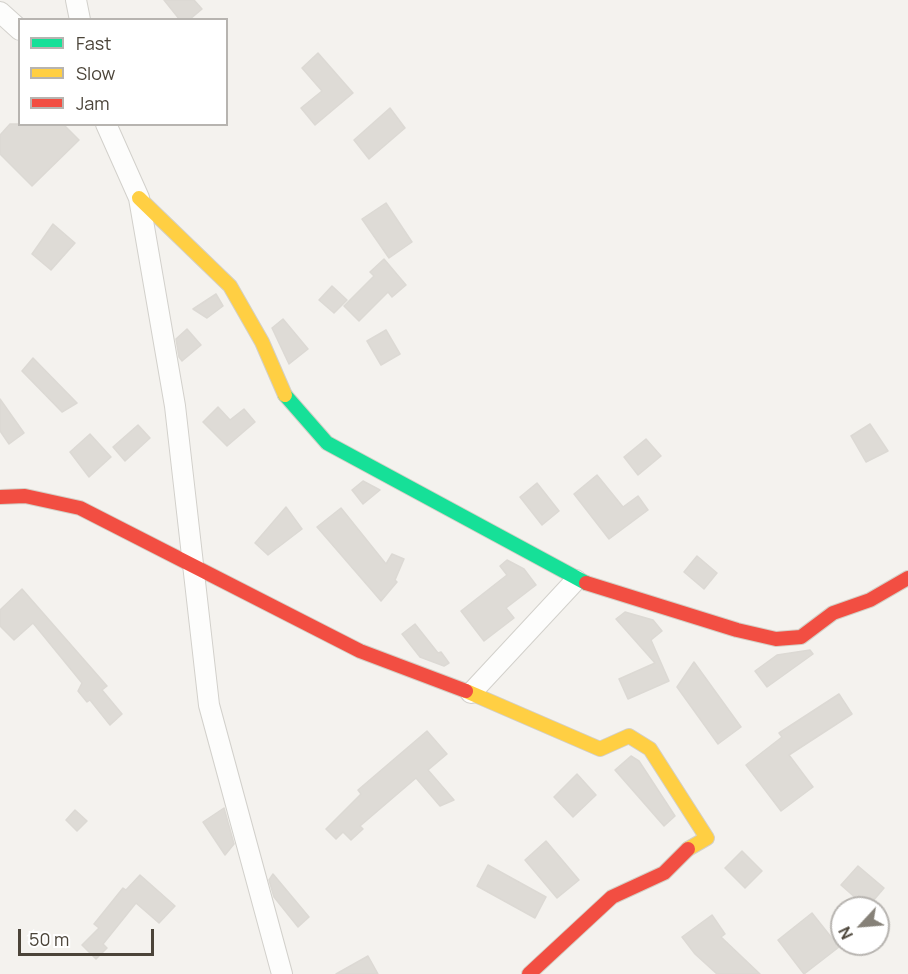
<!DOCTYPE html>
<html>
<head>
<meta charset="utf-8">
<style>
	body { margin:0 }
	#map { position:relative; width:908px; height:974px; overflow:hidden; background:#f4f2ee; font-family:Manrope,sans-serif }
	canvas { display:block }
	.legend { position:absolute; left:18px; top:18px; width:210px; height:108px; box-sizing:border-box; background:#fff; border:2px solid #b7b4b0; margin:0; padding:8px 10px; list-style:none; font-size:18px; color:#4b4439 }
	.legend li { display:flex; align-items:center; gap:12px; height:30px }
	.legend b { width:30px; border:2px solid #b7b4b0 }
	.north { position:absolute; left:830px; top:896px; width:60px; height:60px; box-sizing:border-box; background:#fff; border:2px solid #b7b4b0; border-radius:50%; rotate:244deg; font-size:16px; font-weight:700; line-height:24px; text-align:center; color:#4b4439 }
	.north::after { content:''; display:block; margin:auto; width:21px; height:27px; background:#868178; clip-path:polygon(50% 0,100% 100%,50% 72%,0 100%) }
	.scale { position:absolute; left:18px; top:929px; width:136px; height:27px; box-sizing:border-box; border:3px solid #4b4439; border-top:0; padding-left:8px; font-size:18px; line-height:21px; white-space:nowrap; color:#4b4439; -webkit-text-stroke:4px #fff; paint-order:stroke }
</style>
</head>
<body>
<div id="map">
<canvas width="908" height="974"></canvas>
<ul class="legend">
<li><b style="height:8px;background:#16e098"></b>Fast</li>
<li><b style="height:8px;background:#ffcf43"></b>Slow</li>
<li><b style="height:8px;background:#f24e42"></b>Jam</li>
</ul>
<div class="north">N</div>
<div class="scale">50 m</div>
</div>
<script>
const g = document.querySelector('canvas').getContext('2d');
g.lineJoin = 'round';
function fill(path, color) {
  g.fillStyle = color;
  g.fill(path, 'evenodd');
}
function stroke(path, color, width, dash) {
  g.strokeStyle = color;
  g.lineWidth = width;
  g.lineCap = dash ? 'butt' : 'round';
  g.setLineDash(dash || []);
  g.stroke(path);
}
const building = new Path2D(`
	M164,0h30l8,9 -13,11h-9z
	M318,53l35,40 -38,32 -14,-17 21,-17 -20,-23z
	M390,108l15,20 -36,31 -15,-19z
	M10,124h53l16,16 -47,46 -32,-32v-19z
	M386,203l26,39 -23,16 -27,-39z
	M53,224l22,19 -24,27 -19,-16z
	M384,259l22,26 -14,12 -4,-5 -29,29 -15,-15 30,-30 -4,-4z
	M332,286l15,14 -13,13 -15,-13z
	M216,294l7,12 -16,12 -14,-9z
	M283,319l25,30 -19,15 -17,-36z
	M187,329l14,16 -19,16 -3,-4 -3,-18z
	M386,330l14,24 -19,11 -14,-24z
	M33,358l44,45 -15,9 -40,-41z
	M0,399l24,34 -15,11 -9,-13z
	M218,407l12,13 14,-11 11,13 -28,24 -24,-24z
	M870,424l18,27 -22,11 -15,-26z
	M138,425l12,13 -25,23 -12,-14z
	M90,434l21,23 -22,20 -19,-25z
	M646,439l15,17 -23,19 -14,-18z
	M597,475l26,32 15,-11 10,14 -39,29 -35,-45z
	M363,481l17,9 -17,14 -11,-14z
	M537,483l22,28 -17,14 -22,-28z
	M286,507l16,22 -34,26 -13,-12z
	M341,508l45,56 6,-10 12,5 -9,21 2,2 -16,19 -64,-74z
	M697,556l20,17 -13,16 -20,-17z
	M507,560l17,9 12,16 -30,23 8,10 -30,23 -23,-30 46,-36 -7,-9z
	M22,589l85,97 -5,4 20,24 -12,11 -20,-25 -3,2 -9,-11 4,-8 -49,-60 -19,17 -14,-14v-16z
	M625,612l28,8 9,11 -11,9 18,41 -41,18 -9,-20 36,-16 -39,-44z
	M415,624l23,29 3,-1 8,11 -5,3 -24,-9 -18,-23z
	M810,650l3,4 -46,33 -12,-16 22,-16z
	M694,662l47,65 -23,17 -41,-57z
	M839,694l13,20 -63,41 24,32 -32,24 -35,-46 36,-28 -3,-4z
	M427,731l20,23 -19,16 26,30 -14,6 -24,-28 -56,48 3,3 -12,11 -8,-8 -7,7 -10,-10 35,-35 -3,-4z
	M631,756l8,5 36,55 -11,10 -49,-56z
	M577,774l19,21 -23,22 -19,-20z
	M224,808l10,36 -9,11 -22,-33z
	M75,810l12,11 -10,10 -11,-11z
	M546,841l33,39 -22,18 -32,-38z
	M742,851l20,20 -17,17 -20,-20z
	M488,865l58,32 -11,21 -58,-32z
	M858,866l26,22 -17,20 -26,-23z
	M273,874l36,43 -11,10 -24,-30 -5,-17z
	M140,875l35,31 -16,17 -23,-20 -33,41 4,4 -11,11 -14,-14 17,-17 -5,-4 29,-36 3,2z
	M812,913l27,34 -35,27 -26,-34z
	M712,915l13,19 -4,3 39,37h-43l-22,-20 -13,-17z
	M368,956l10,18h-42z`);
fill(building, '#dedbd6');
stroke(building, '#dcd9d4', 1.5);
const street = new Path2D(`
	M76,0l4,20
	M0,12l20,18
	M106,124l33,74 36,208 34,299 73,269
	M471,693l105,-113`);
const fast = new Path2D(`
	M285,395l42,48 259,140`);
const slow = new Path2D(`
	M139,198l91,88 32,56 23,53
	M466,691l134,58 29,-13 21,13 57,89 -19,11`);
const jam = new Path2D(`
	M0,497l25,-1 55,12 280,143 106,40
	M586,583l151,47 39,9 25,-2 32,-24 37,-13 38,-22
	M529,974l83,-77 52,-24 24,-24`);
stroke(street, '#d2d0cb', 22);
stroke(fast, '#d3cfc5', 16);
stroke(slow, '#d3cfc5', 16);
stroke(jam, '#d3cfc5', 16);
stroke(street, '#fdfdfc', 20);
stroke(fast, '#16e098', 14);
stroke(slow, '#ffcf43', 14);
stroke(jam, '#f24e42', 14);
</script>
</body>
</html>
